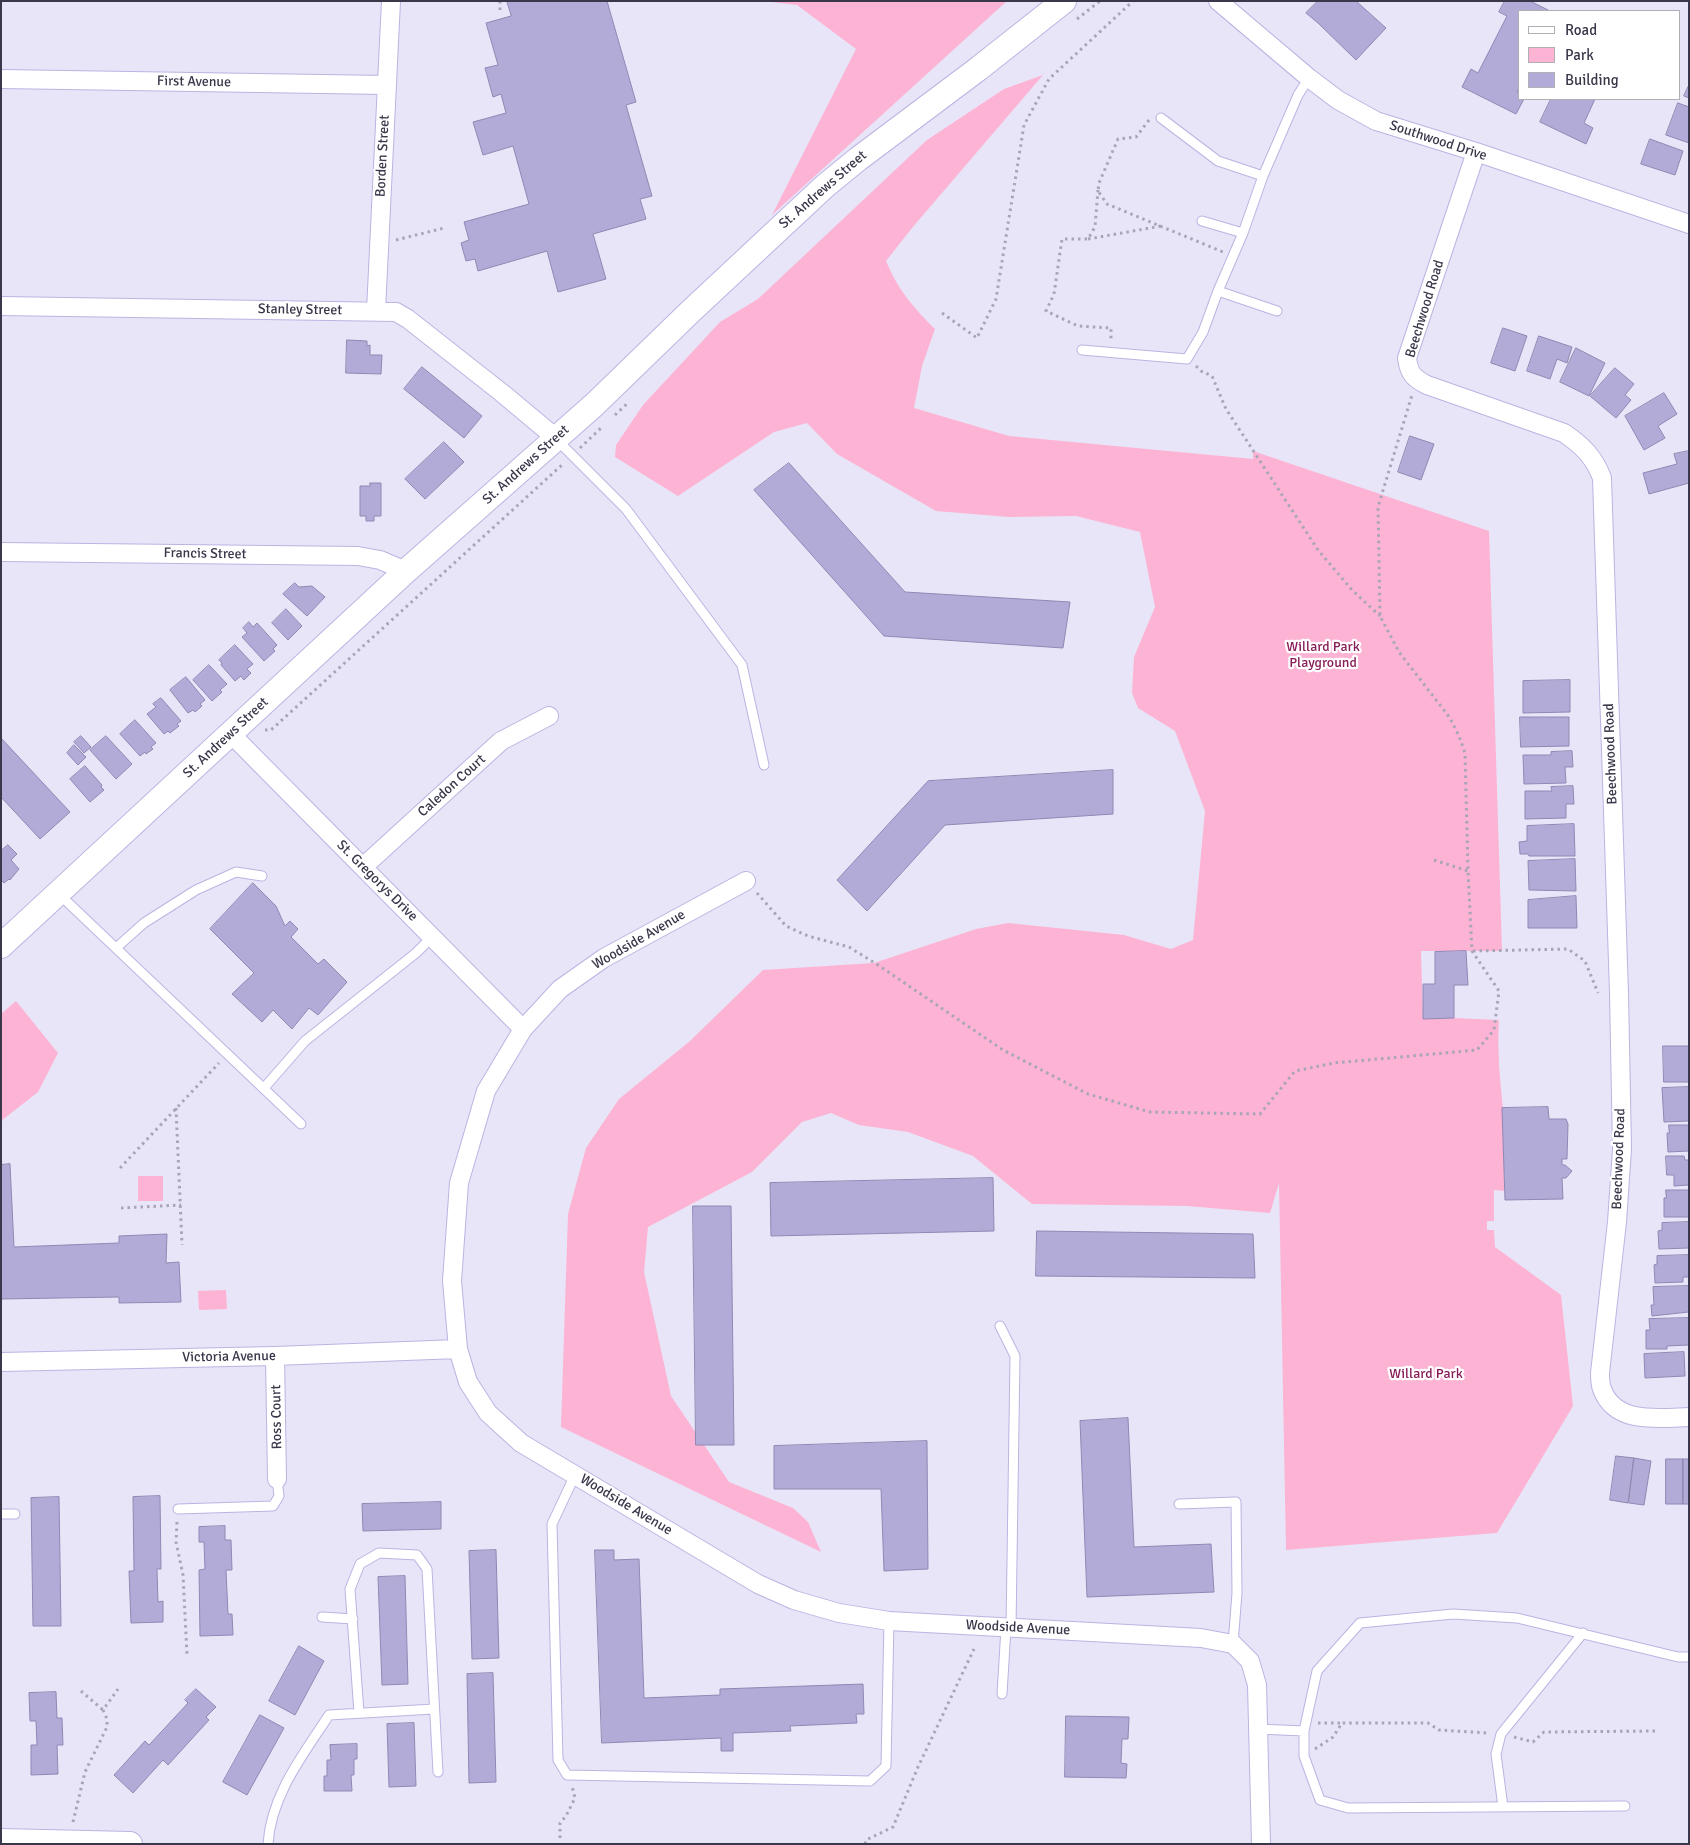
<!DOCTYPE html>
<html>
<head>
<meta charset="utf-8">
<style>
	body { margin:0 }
	#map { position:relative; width:1690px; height:1845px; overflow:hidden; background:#e8e5f8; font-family:Signika,sans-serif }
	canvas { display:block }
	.frame { position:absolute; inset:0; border:2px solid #393749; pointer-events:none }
	.legend { position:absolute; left:1518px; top:10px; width:162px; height:90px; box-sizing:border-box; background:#fff; border:1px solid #b0afb6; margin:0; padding:6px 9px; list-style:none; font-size:15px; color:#393749 }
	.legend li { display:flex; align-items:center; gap:10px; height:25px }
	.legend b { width:25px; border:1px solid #b0afb6 }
</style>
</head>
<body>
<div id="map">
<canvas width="1690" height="1845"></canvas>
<div class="frame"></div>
<ul class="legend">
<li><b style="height:6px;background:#fff"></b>Road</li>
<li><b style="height:14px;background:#fdb3d3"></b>Park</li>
<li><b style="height:14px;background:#b2abd8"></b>Building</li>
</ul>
</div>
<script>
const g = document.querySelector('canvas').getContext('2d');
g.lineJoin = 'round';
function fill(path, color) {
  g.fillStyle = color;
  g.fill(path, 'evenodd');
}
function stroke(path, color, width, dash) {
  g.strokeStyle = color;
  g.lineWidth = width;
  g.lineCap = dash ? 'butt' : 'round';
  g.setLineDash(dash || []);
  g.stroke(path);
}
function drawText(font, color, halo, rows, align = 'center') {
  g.font = font + ' Signika,sans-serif';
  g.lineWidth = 4.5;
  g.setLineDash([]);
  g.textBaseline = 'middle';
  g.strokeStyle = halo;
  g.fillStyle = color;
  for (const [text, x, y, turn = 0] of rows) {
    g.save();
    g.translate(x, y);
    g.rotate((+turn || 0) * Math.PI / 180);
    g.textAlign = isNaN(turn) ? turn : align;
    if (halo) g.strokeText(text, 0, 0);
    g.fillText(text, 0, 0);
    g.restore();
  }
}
fill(new Path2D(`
	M763,1h244l-235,214 84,-166 -59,-44z
	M1043,75l-131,153 -26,33c12,29 27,46 49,68l-13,37 -8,42 95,28 244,23v-8l236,80 13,420h-81l2,68 31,-1 45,2c-2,30 1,60 4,89 2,27 1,55 2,82l-11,-1v31h-7v9h7l1,17 66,48 12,111 -76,127 -211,17 -7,-367 -9,30 -83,-7 -155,-2 -59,-48 -65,-24 -49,-7 -28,-12 -29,9 -50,50 -104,55 -4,45 27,124 58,86 64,26 15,14 13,30 -260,-125 7,-213 18,-66 33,-49 71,-58 73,-71 111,-7 102,-34 32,-6 116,12 47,14 22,-9 12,-129 -30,-80 -37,-23 -6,-15 2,-36 21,-50 -15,-75 -64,-16 -67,1 -73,-6 -99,-57 -30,-31 -33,9 -96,64 -63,-39 1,-12 27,-40 77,-83 38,-23 169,-159 77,-51z
	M16,1001l42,52 -20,39 -37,29v-107z
	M163,1176v25h-25v-25z
	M226,1290l1,19 -28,1 -1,-19z`), '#fdb3d3');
const building = new Path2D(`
	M507,1h100l29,101 -10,3 26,91 -12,3 6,20 -53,15 13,45 -48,13 -11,-41 -69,20 -3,-12 -9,2 -5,-18 8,-3 -5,-18 65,-18 -16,-58 -30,9 -10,-33 33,-9 -5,-19 -8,3 -8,-29 13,-3 -12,-42 25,-7z
	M1318,1h38l30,27 -30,32 -38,-37 -12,-10z
	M1505,1h25l20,10h-31v77l-2,4 2,1v6h5l-8,15 -54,-27 9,-18 7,4 29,-57 -8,-4z
	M1689,85v13l-5,-2z
	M1551,99h44l-11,24 9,5 -7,16 -46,-22z
	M1678,103l11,4v36l-23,-8z
	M1650,139l33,12 -8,24 -34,-11z
	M1503,328l24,8 -12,35 -24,-8z
	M1539,336l33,11 -5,16 -10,-4 -7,20 -23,-8z
	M347,340l20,1v5l3,-1v10h12l-1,19 -35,-1z
	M1576,348l29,15 -16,33 -29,-14z
	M422,367l60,49 -18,22 -60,-49z
	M1615,368l19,16 -9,11 6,5 -15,18 -26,-22z
	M1664,393l13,21 -19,12 7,12 -21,12 -19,-34z
	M1410,436l24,8 -13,36 -23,-8z
	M444,442l20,20 -39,37 -20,-20z
	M1689,451v32l-40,11 -6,-21 34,-9 -3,-10z
	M789,463l116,129 165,10 -7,46 -179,-12 -130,-146z
	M370,483h11v33h-7v5h-8v-5h-6v-30h10z
	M295,583l4,4 13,-1 13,11 -18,19 -24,-22z
	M286,609l16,17 -14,14 -16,-17z
	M249,622l4,5 4,-4 20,22 -4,4 2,2 -11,10 -22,-24 5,-4 -4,-5z
	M235,645l18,19 -6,5 4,4 -7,7 -3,-4 -6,5 -14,-16 1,-2 -3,-3z
	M209,665l18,19 -7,6 2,2 -10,9 -19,-21z
	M186,677l19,23 -5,4 2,2 -7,6 -2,-2 -5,3 -18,-23z
	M1570,680v32l-47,1v-32z
	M161,698l20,23 -4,3 2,2 -9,7 -2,-2 -4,3 -17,-20 9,-7 -3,-3z
	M1520,717h49v29l-48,1z
	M135,720l21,23 -5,4 2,2 -7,5 -1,-2 -5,4 -20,-22z
	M81,736l10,11 -7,6 -10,-11z
	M106,736l26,28 -16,15 -26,-29z
	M1,738l69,74 -30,27 -39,-42z
	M74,745l12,12 -8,8 -11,-12z
	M1572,751l1,16h-8l1,16 -42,1 -1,-29h28v-3z
	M85,766l17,19 -1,2 3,3 -14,12 -20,-23z
	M1113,770v44l-168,11 -78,86 -30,-31 91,-99z
	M1573,786l1,18h-8v14l-41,1v-28h27l-1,-4z
	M1574,824l1,32h-46l-1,-2h-8l-1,-12 8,-1v-15z
	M8,845l9,9 -6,6 8,9 -9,11 -1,-1 -5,4 -3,-3v-29z
	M1575,859l1,32 -47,-1 -1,-29z
	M253,883l23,23 9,20 5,-5 8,8 -7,8 27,27 6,-5 23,23 -29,33 -9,-7 -17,21 -19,-19 -11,12 -30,-28 22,-21 -44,-44z
	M1576,896l1,32h-49v-28z
	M1466,951l2,34h-14v33l-31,1v-35h12v-32z
	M1663,1046h26v36h-25z
	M1689,1087v34l-25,1 -2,-34z
	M1548,1107l1,12h17l2,5 -1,35h-5v6h3l7,6 -6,7h-4l1,21 -58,1 -3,-92z
	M1669,1125h20v26l-21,1 -1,-19h2z
	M1666,1156h18l1,4h4v25l-15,1v-11h-7z
	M10,1164l4,83 105,-4v-7l48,-2 -1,29 13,-1 2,40 -62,1v-6l-118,2v-134z
	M993,1178l1,53 -223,5 -1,-53z
	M1666,1190h23v27h-25v-19h2z
	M693,1206h38l3,239h-38z
	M1689,1222v26l-30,1 -1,-18 4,-1v-7z
	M1037,1231l216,3 2,44 -219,-2z
	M1689,1255v22h-6v5l-28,1 -1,-18 3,-1v-8z
	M1689,1286v26l-37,4 -1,-11h3l-1,-18z
	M1689,1318v27l-22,1v3h-21v-19h4l-1,-11z
	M1684,1352l1,24 -40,2 -1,-24z
	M1128,1418l6,129 77,-3 3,48 -127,5 -7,-176z
	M927,1441l1,128 -44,2 -3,-82h-107v-43z
	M1616,1456l18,2 -6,45 -18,-3z
	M1634,1458l17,3 -7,44 -15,-2z
	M1666,1459h17v45h-17z
	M1683,1459h6v45h-6z
	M160,1496l1,73h-4l1,33 5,-1v21l-32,1 -2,-52h5l-1,-74z
	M59,1497l2,129h-28l-2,-128z
	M441,1502v27l-78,2 -1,-27z
	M225,1526v14h6l1,30h-6l2,44h4l1,21 -33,1 -1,-66 6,-1 -1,-27h-5v-15z
	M496,1550l3,108 -27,1 -3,-108z
	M595,1550h19v10l25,-1 5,139 76,-3v-6l143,-5 1,30h-8l1,9 -67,3 1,5 -58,2v18h-12v-13l-119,5z
	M405,1576l3,108 -26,1 -4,-108z
	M299,1646l25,15 -29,54 -26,-14z
	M493,1673l3,109 -27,1 -2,-109z
	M196,1689l20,18 -10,10 3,3 -41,45 -5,-5 -30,33 -19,-18 31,-34 4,4 39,-42 -3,-3z
	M56,1692l1,26h5l1,27h-6l1,29 -27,1v-30h6l-1,-24h-6l-1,-28z
	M260,1715l24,13 -37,67 -24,-13z
	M1066,1716l63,1 -1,22h-6l-1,24 6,1 -1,14 -61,-1z
	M414,1723l2,63 -27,1 -2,-63z
	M357,1744v15h-3v16h-3l1,16h-28v-15h3v-16h4l-1,-15z`);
fill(building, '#b2abd8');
stroke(building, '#8f88b3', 1);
const lane = new Path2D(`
	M1161,118l57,43 45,15
	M1202,221l41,12
	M1218,291l59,20
	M1082,350l105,9 16,-27 15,-41 25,-58 20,-57 35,-81 11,-17
	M557,440l69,69 116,156 22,100
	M60,895l241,229
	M116,948l28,-25 52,-33 40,-18 26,4
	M264,1088l41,-47 111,-88 16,-16
	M1000,1326l15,30 -4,272
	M575,1475l-23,49 6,236 9,15 303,6 16,-15 3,-145
	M1179,1504l57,-2 1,91 -4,51
	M178,1509l95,-3 6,-10 -2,-17
	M1,1514h14
	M322,1617l31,2
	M1002,1694l4,-66
	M359,1713l-9,-124 10,-25 19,-11 38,2 10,14 11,203
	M1258,1729l46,2
	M1625,1806l-277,2 -28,-8 -16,-44v-25l13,-60 43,-48 93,-9 64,4 161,39h11
	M1503,1807l-7,-53 5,-20 82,-101
	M268,1844c3,-49 35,-89 61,-129l105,-6`);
const street = new Path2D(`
	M1218,1l91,77 29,22 38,21 100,31 213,72
	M1,79l385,6
	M1476,152l-69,206c2,15 6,20 20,27l137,48c19,13 30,24 38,45l17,515 3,156 -5,73 -17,151c0,5 0,11 2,16 13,36 57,29 87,28
	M1,306l395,6 12,7 94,74 54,45
	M376,311l15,-310
	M1,552l357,4 22,4 26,11
	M231,734l292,295
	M363,867l138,-126 48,-25
	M746,881l-142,77 -44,31 -37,40 -37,62 -27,92 -7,98 6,68 10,33 20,31 33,30 237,141 36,16 45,13 50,8 312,17 32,6 17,17 7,24 4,159
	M275,1356l2,123
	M1,1362l274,-6 183,-7`);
const secondary = new Path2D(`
	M1,946l405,-375 188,-166 97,-94 134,-125 33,-27 120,-90 86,-68
	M1,1841l129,3`);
stroke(lane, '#bbb4e2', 11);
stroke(street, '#bbb4e2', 20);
stroke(secondary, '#bbb4e2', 26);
stroke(new Path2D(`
	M500,1v13
	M1077,19l23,-18
	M1149,120l-13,17 -18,2 -19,44 -1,8 9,13 116,48
	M1098,190l-3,37 -7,12h-26l-8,55 -8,17 32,15 33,2v14
	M1088,239l73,-13
	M396,240l48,-12
	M942,313l35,25 19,-39 28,-174 25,-46 84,-78
	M1196,366l5,5 11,5 14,33 92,141 34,40 28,26
	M615,415l14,-13
	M580,448l21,-20
	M265,730h6l292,-266
	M1434,860l34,11
	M757,893l29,33 22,10 41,11 29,18 125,85 85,44 62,18 110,2 35,-43 39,-8 143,-13 17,-20 5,-39 -27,-40 -4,-80 -3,-118 -6,-17 -9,-18 -51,-66 -19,-36 -2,-109 34,-112
	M1473,951l95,-2 17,12 13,32
	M176,1108l6,137
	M120,1168l99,-105
	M121,1208l60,-3
	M177,1522l-1,20 7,33 4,80
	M81,1691l22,19
	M1318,1723h23
	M1514,1737l19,5 11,-10 113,-1
	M1315,1749l18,-12 9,-14h86l11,7 49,3
	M73,1822l12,-50 22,-45v-8l-4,-9 15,-21
	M560,1838v-15l6,-7 9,-18 -3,-12
	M865,1844l1,-4 27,-13 25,-60 56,-118`), '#a7a5b7', 3, [2.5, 4]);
stroke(lane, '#fff', 9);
stroke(street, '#fff', 18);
stroke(secondary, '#fff', 24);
drawText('14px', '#393749', '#fff', [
	["First Avenue",194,82,1],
	["Southwood Drive",1438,141,18],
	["Borden Street",383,156,-87],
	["St. Andrews Street",823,190,-41],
	["Beechwood Road",1425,309,-73],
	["Stanley Street",300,310,1],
	["St. Andrews Street",526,465,-42],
	["Francis Street",205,554,1],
	["St. Andrews Street",226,738,-43],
	["Beechwood Road",1611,754,-92],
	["Caledon Court",452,786,-42],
	["St. Gregorys Drive",377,881,45],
	["Woodside Avenue",639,940,-30],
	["Beechwood Road",1619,1159,-88],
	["Victoria Avenue",229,1357,-1],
	["Ross Court",277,1417,-91],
	["Woodside Avenue",626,1505,31],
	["Woodside Avenue",1018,1628,3]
]);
drawText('14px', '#871d58', '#fff', [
	["Willard Park",1323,647],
	["Playground",1323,663],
	["Willard Park",1426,1374]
]);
</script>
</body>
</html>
